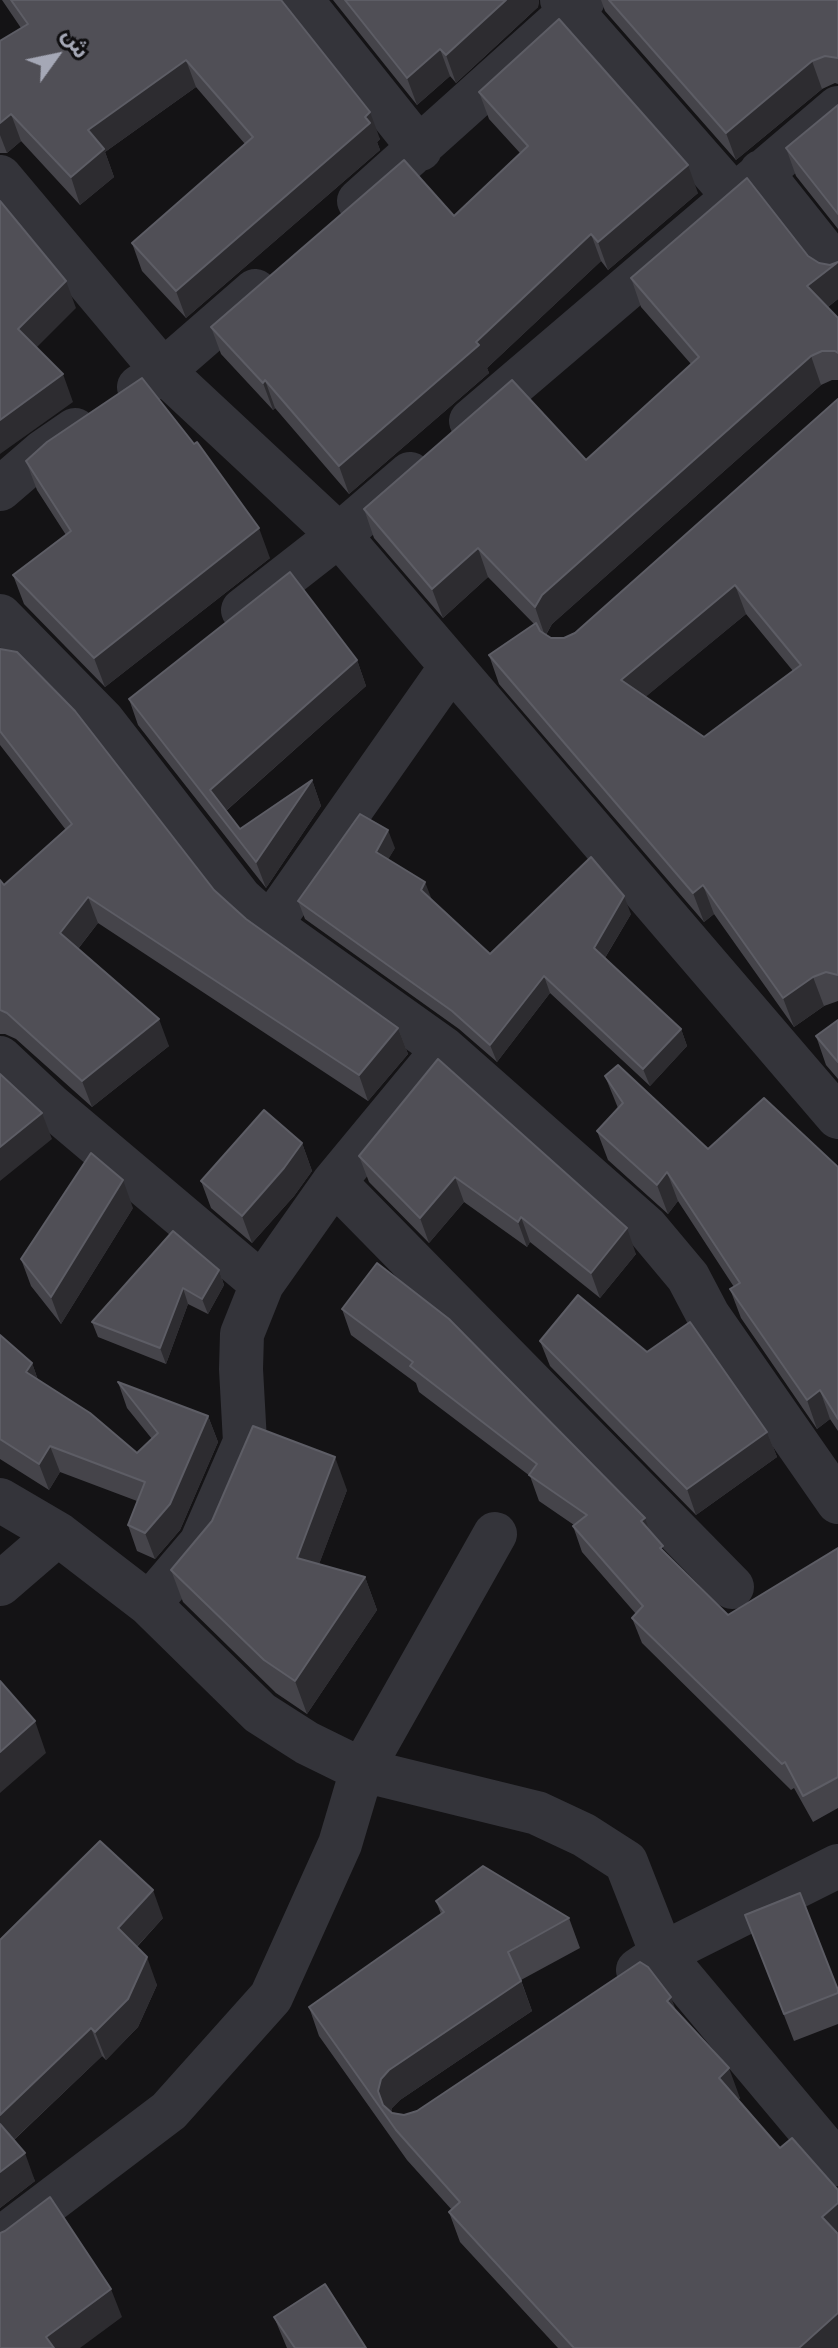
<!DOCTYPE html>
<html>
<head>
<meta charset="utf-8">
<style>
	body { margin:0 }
	#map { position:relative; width:838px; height:2348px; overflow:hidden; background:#141315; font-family:Manrope,"Noto Sans Arabic",sans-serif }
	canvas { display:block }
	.north { position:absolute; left:16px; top:16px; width:80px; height:80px; -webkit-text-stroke:6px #0f0e10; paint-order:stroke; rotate:57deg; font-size:22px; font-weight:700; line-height:32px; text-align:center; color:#a5a8b6 }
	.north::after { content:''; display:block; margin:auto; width:28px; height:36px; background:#a5a8b6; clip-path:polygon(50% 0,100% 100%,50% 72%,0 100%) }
</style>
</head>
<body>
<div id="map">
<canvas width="838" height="2348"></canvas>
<div class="north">ش</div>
</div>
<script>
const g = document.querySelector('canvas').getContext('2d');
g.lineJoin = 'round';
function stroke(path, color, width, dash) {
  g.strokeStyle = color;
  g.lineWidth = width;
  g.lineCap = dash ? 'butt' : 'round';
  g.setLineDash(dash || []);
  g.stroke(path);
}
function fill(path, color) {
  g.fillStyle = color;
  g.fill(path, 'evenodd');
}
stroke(new Path2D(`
	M301,0l119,149
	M562,0l171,195
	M761,172l77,97
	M0,177l163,194 176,164 499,582
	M359,201l224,-201
	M139,387l24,-16 92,-80
	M471,421l367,-313
	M0,489l43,-37 32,-22
	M243,610l96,-75 71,-61
	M0,616l103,105 137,177 30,27 174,124 203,179 41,49 20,38 130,187
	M270,925l181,-258
	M0,1058l50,47 212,179
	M334,1182l398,405
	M0,1500l58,34 91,70 111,109 47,30 55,27 175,43 47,22 42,27 36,92 176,210
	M0,1584l58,-50
	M149,1604l52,-61 44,-101 -4,-73 1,-35 20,-50 72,-102 110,-133
	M638,1970l24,-16 176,-88
	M0,2239l169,-128 102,-114 69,-153 22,-74 133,-236`), '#34343a', 44);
fill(new Path2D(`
	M2,0h279l99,139 -3,3 3,8 -194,168 -44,-47 -10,-28 113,-99 -49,-57 -91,65 9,25 -34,28 -59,-64 -14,12h-7v-112l21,-13z
	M333,0h206l-1,7 -82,76 -6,-7 -33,29z
	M601,0h237v84l-3,-1 -13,6 -86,71 -131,-149z
	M479,92l219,101 -90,77 -7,-9 -114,107 2,5 -140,121 -74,-86 -2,2 -52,-56 -10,-27 243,-111 66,-63 -31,-34z
	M838,105v124l-42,-53 -10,-28z
	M631,278l207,21 -10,8 10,11v62h-6l-11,5 -269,239 -6,11 5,3h13l11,-5 263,-234v602l-14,5 -30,21 -80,-113 -10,8 -205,-238 -10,-29 45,-31 -46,-47 -45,41 -69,-80 -10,-29 222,-49 105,-96 -50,-57zM746,614l47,57 -89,66 -59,-40z
	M26,461l244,97 -165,129 -81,-83 -11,-29 53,-40 -29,-45z
	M0,649l214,241 32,29 152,109 10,26 -40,47 -270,-178 -20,26 91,97 -77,61 -76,-68 -11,-5h-5v-154l4,5 62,-55 -66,-85z
	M357,660l9,26 -140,125 14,18 72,-49 9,26 -55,82 -128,-163 -9,-26z
	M395,848l-7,11 102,95 141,-40 -26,44 76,71 6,17 -37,40 -100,-93 -53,69 -38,-33 -154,-110 -7,-18z
	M838,1020v59l-12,-14 -10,-29z
	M438,1059l198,195 -36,44 -70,-56 -3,5 -63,-45 -35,41 -60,-61 -10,-26z
	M605,1076l103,73 130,18v264l-8,-12 -13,10 -76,-111 -11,-29 4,-2 -56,-86 -10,13 -60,-54 -11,-29 21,-23z
	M302,1143l10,28 -18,25 -42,47 -41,-35 -10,-27z
	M133,1208l-72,116 -30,-38 -10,-27z
	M219,1270l5,15 -16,29 -20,-10 -22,60 -68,-27 -6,-15z
	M342,1309l308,222 15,22 63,62 110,-67v260l-25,14 -19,-34 -3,2 -149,-147 -10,-25 4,-4 -54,-62 -9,-26 1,-1 -35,-24 -9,-25 -111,-84 -3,-9 -65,-48z
	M0,1335l32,28 6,17 99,73 15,-14 -25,-31 -9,-26 90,34 10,26 -38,88 -25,29 -18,-8 -9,-26 9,-24 -77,-29 -11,18 -49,-31z
	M540,1341l227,91 10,25 -81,58 -146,-149z
	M347,1490l-28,74 46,13 12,33 -70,104 -31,-21 -93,-91 -12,-32z
	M436,1901l133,17 11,30 -59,32 11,31 -132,89 -8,8 -1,4 13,3 13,-4 259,-100 64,87 -2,2 100,248h-280l-98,-106 -11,-30 3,-2 -45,-50 -88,-124 -10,-29 132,-93z
	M745,1915l93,75v34l-44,17z
	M163,1918l-26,29 20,38 -19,42 -32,33 -4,-4 -88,84 21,41 -35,27v-268z
	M274,2317l92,31h-79z`), '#45444a');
fill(new Path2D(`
	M506,0h33l-1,7 -82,76 -10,-28z
	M440,49l10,27 -33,29 -10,-27z
	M186,60l10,27 -91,65 9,25 -34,28 -9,-28 17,-47z
	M812,61l10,28 -86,71 -10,-27z
	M370,112l10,27 -3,3 3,8 -194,168 -10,-27z
	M11,114l10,27 -14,12 -7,-18v-12z
	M688,165l10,28 -90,77 -10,-28z
	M591,234l10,27 -114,107 2,5 -140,121 -10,-28 137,-124z
	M838,262v37l-21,16 -10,-29z
	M66,281l10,27 -48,48 -10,-27z
	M811,356l10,29 -269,239 -7,12 -10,-29 7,-12z
	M63,374l10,28 -73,52v-34z
	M265,380l10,28 -2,2 -10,-27z
	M259,528l11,30 -165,129 -11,-29z
	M478,548l10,29 -45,41 -11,-29z
	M735,585l11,29 -115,95 -10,-29z
	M357,660l9,26 -146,130 -10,-26z
	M312,780l9,26 -55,82 -10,-26z
	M388,830l7,18 -13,22 -6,-18z
	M425,882l7,18 -11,-10z
	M703,885l11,29 -10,8 -11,-29z
	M624,896l7,18 -31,52 -6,-18z
	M88,897l10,26 -28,36 -10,-26z
	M544,976l6,17 -53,69 -7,-17z
	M813,977l11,29 -30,21 -11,-29z
	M159,1019l10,27 -77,61 -10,-26z
	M398,1028l10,26 -40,47 -9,-26z
	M681,1029l6,17 -37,40 -7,-17z
	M42,1113l10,26 -52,42v-34z
	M302,1143l10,28 -18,25 -42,47 -10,-27z
	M667,1172l11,29 -10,13 -11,-29z
	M455,1177l9,25 -35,41 -9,-25z
	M123,1180l10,28 -72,116 -10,-27z
	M521,1217l9,25 -3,5 -9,-25z
	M627,1228l9,26 -36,44 -9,-25z
	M219,1270l5,15 -16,29 -6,-15z
	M183,1288l5,16 -22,60 -6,-16z
	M32,1363l9,26 -15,-17z
	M820,1390l10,29 -13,10 -10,-29z
	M208,1416l10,26 -38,88 -25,29 -10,-26z
	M767,1432l10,25 -81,58 -9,-26z
	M50,1446l10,26 -11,18 -10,-26z
	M335,1457l12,33 -38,101 -12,-33z
	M645,1518l9,26 -13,-23z
	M365,1577l12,33 -70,104 -12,-33z
	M35,1721l11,32 -46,40v-41z
	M153,1890l10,28 -35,38 -10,-28z
	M147,1957l10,28 -19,42 -32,33 -11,-28z
	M521,1981l11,30 -132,89 -8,8 -3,13 -11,-30 3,-12 8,-9z
	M671,1997l11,30 -15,-26z
	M91,2028l11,28 -96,91 -6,-16v-16z
	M729,2068l11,30 -11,9 -10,-29z
	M25,2153l10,28 -35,27v-36z
	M838,2203v39l-16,-25z
	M111,2289l11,28 -42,31h-30l-4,-11z
	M838,2313v35h-39z`), '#2d2c30');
const building = new Path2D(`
	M11,0h270l89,112 -5,5 5,6 -194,168 -44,-48 121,-106 -67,-77 -98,70 16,19 -33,28 -60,-63 -11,9v-82l28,-17z
	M345,0h161l-60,55 -6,-6 -33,29z
	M609,0h229v58l-13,-2 -13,5 -86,72z
	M559,19l129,146 -90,77 -7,-8 -115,108 3,3 -140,121 -74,-86 -2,3 -52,-56 193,-167 50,56 74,-70 -49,-54z
	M838,105v109l-52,-66z
	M747,178l61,78 11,7 11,2 8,-3 -31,24 31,32v35l-3,-2h-13l-11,5 -269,239 -7,12 -57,-59 -46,41 -68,-80 148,-129 74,80 113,-103 -68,-79z
	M0,201l66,80 -48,48 45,45 -63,46z
	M142,378l52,66 3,-2 62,86 -165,130 -81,-83 58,-44 -45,-70 21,-19z
	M838,399v576l-12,-3 -13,5 -30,21 -80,-113 -10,8 -204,-238 47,-32 4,8 11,7h13l11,-5zM735,585l66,80 -97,72 -83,-57z
	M290,572l67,88 -147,130 30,39 72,-49 -56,82 -127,-163z
	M0,649l17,3 58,59 139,179 32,29 152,109 -39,47 -271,-178 -28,36 99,86 -77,62 -75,-68 -7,-3v-130l4,5 68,-61 -72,-93z
	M360,814l28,16 -12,22 49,30 -4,8 69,64 101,-97 33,39 -30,52 87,81 -38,40 -99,-93 -54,69 -38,-34 -154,-110z
	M838,1020v42l-22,-26z
	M438,1059l189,169 -36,45 -70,-56 -3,5 -63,-45 -35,41 -61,-62z
	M618,1065l90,84 56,-51 74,69v252l-18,-29 -13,10 -77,-111 10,-6 -73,-111 -10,13 -60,-54 26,-28 -18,-27z
	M0,1074l42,39 -42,34z
	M264,1110l38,33 -18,25 -42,48 -41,-35z
	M91,1153l32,27 -72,117 -30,-38z
	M173,1231l46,39 -17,29 -19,-11 -23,60 -68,-26z
	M377,1263l72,56 196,199 -4,3 22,25 -3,2 68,67 110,-67v229l-35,19 -18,-34 -3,2 -150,-146 11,-12 -70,-80 14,-11 -58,-40 8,-11 -127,-98 3,-4 -71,-53z
	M578,1295l69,57 43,-30 77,110 -80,57 -147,-148z
	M0,1335l32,28 -6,9 64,41 47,40 21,-20 -40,-51 90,34 -38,88 -25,29 -17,-8 17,-43 -95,-36 -11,18 -39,-25z
	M253,1426l82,31 -38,101 68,19 -70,104 -31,-21 -93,-90 41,-49z
	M0,1681l35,40 -35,31z
	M100,1841l53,49 -35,38 29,29 -19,42 -33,33 -4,-4 -91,87v-175z
	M483,1866l86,52 -61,34 13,29 -132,89 -8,9 -3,12 5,14 9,8 12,2 13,-4 223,-149 8,5 23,30 -4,4 62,67 -10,10 61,70 12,-10 46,52v13l-16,14 16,17v79l-39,35h-225l-125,-136 11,-10 -64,-72 -87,-123 135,-95 -8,-11z
	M800,1893l38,97v3l-54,21 -39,-99z
	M0,2124l25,29 -25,19z
	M50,2197l61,92 -65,48 8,11h-54v-115l5,-2z
	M325,2284l41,64h-71l-21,-31z`);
fill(building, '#504f56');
stroke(building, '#5d5d65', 2);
</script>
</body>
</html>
